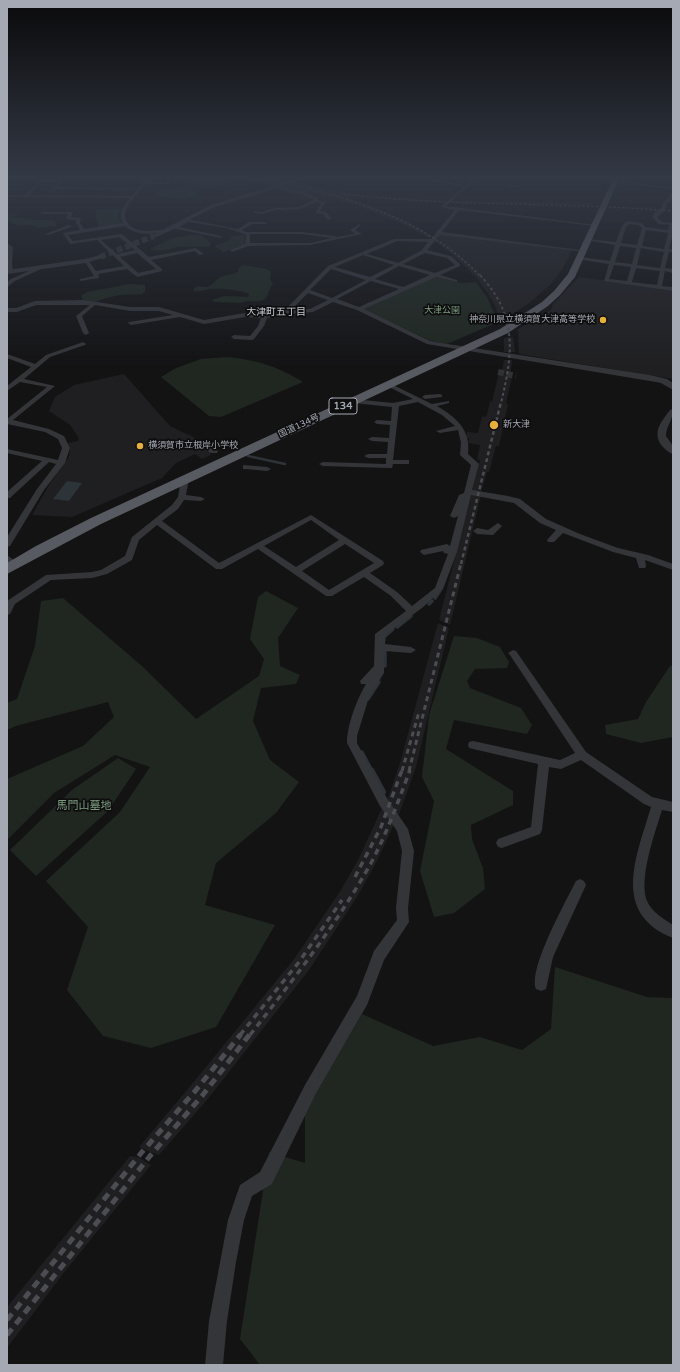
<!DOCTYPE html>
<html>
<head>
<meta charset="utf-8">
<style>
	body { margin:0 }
	#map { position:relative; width:680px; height:1372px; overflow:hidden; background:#131314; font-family:"Varela Round",sans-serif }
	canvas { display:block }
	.frame { position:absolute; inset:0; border:8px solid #a5a9b4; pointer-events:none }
</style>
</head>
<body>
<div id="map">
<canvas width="680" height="1372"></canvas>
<div class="frame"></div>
</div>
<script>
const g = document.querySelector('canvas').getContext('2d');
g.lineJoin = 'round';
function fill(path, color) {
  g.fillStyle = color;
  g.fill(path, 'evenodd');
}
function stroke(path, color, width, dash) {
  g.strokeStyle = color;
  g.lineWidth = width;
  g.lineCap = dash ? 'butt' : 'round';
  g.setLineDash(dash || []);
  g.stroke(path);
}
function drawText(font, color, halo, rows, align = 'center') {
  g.font = font + ' "Varela Round","Noto Sans JP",sans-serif';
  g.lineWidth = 3.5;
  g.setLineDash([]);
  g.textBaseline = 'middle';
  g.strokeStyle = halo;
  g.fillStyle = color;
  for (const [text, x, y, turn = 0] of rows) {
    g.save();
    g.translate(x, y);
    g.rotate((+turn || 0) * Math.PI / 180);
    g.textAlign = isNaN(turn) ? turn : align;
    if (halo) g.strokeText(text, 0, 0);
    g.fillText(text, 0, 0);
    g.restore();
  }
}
fill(new Path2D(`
	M236,177h30l83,16 2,6 9,4 -5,2 -42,-12z
	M353,194l44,4 48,3 -1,2 -48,-3 -42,-4z
	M453,201l98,1 41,1 -1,2 -140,-2z
	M364,204l42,17 26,15 -4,2 -27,-15 -42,-17z
	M441,234l131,16 -9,18 -12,16 -22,19 -20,13 -9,3 -6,-16 -17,-25 -24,-23 -18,-14 5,-1 -2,-2z
	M579,277l94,13v89l-154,-25 -1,-25 33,-19 2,-6z
	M513,337l2,15h-11v-14z
	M504,360h8l-2,16 2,1 -6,26 2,1 -9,42h-3l-7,26h-2l-6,20 -6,-1 -3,-1 8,-30h-3l3,-15 -12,-2 1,-5h-3l1,-6 11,1 4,-17 3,1 2,-2 3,-14 2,1 7,-30h3z
	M124,374l46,52 46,22 -6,4 1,3 -9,4 -7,-5 -19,9 -14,15 -90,39 -40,-2 17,-30 20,-28 1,-8 -2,-6 10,-2 1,-3 -9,-13 -21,-14 6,-14 19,-12z
	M471,494l10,1 -31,130 -11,-5z
	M438,623l11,5 -33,139 -18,50 -11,-16 13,-38z
	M382,808l12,16 -4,9 -15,32 -18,32 -48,73 -102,130 -48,55 -7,-2 -13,-6 53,-63 102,-125 47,-69 18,-32z
	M130,1156l8,1 13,8 -85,105 -59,78v-41z`), '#1f1f21');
fill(new Path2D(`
	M196,177h36l5,1c-14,12 -32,9 -48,7l-1,-3z
	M180,186l11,2 6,5v2c-13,6 -27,3 -40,1l-2,-5z
	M97,209h23l-2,7 3,8 -22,4 -4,-13z
	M16,213l1,2 -6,2c14,1 27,4 42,3l4,4 -1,2 -18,2 -6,-3 -12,1 -13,-5v-6z
	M190,235h11l10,8 -2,4c-10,1 -19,-1 -28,0 -11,1 -21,6 -31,2l23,-11z
	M245,235l-1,10 -20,7 -10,-6 12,-4 6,-4 -2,-2z
	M243,265l24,4 4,3 -1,7 3,5c-4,4 -4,11 -8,15 -6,5 -17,0 -23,4l-28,-1 -2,-2 12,-4 24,1 1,-3c-9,-4 -29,-6 -39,-5 -6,1 -10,3 -16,2l-1,-2 5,-3c15,3 11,-1 21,-8 5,-3 13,-3 19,-6l1,-4z
	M435,277l26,6 15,-1 11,15 11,25 -51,22 -16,-3 -70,-33z
	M130,284l15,1v7l-3,2 -22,1 -14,3 -10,4 -13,-2 -2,-4 6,-4z
	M227,357c30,3 50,9 76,25l-82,35 -12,-1 -48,-39 15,-9 25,-9z
	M266,591l32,17 -20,30 2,28 20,9 -4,9 -35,4 -8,33 17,39 29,22 -23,31 -60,50 -11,42 70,20 -59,102 -65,21 -48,-12 -36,-46 21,-63 -42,-46 74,-69 30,-45 -35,-12 -61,38 -47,47v-61l76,-33 31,-29 -6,-15 -92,24 -9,4v-27l10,-4 18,-53 6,-45 22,-3 80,69 53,52 63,-43 5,-17 -14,-20 8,-42z
	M454,636l23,2 23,9 9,15 -2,6 -32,1 -8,12 3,7 51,20 11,17 -5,9 -73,-14 -8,29 67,42v14l-42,20 1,14 11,29 2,21 -31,24 -20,4 -14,-46 14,-70 -12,-24 7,-62z
	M670,666h3v71l-32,6 -35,-9 -1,-9 33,-6 8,-17z
	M118,758l18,11 -28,42 -72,65 -26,-26 62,-60z
	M555,967l92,30 26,1v367h-413l-20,-26 29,-187 36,11v-52l57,-97 71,32 47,-9 42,13 29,-21z`), '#1f2720');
fill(new Path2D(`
	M67,481l15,2 -13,18 -16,-2z`), '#2c3339');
stroke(new Path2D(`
	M248,456l37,8`), '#2c3339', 2.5);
stroke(new Path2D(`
	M435,598l6,-9
	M429,604l3,-3
	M397,627l14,-11
	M384,640v-3l9,-8
	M385,650v16
	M368,699l11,-17
	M362,752l10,19`), '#2c3339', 3.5);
stroke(new Path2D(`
	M372,770l12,22`), '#2c3339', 4.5);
stroke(new Path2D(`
	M264,183l15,-4
	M303,192l12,-5`), '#303134', 4.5, [4.5, 2.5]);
stroke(new Path2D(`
	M498,372l18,4`), '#303134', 6, [6, 3]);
stroke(new Path2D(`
	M279,186l12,-4
	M100,257l54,-21`), '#303134', 6, [6, 3]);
fill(new Path2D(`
	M146,177h4l-3,5h19l4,-5h4l-7,7h-22c-6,8 -15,17 -19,26 -2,4 -1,8 1,12 8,13 28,8 41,7l2,2c-15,3 -33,6 -45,-5l-57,9 5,6 49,-7 27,23 47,-9 8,6 -5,1 -4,-4 -44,9 11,9v2l-25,6 -10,-8 -29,5 1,4 -19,3v-2l14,-3 -10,-16h4l8,11 28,-5 -27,-26 -27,4 -7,-11 17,-3 -4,-7v-3l-10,-1 2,-5h-26l-2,-1 2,-1h31l-2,5 10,1 -1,5 4,6 39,-6c-6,-10 1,-17 7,-25l-123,-1v-2h18l15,-15h23l-4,7 79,1zM41,182h18l-8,9 2,1 4,-3 79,1 -4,6 -103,-1zM119,237l16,13 -18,4 -16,-14zM137,253l19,16 -18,4 -18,-16z
	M282,177h6l-9,3 -2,-1z
	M411,177h9l46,8 11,-8h5l-21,15 -15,14 151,19 -2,1 -136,-16 -17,22 138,18 -2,1 -138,-16 -13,15 24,6 9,8v2l-20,9 17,5v2l-21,-5 -72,32 66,32 29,5 1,1 -3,2 -30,-5 -70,-34 -24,-8 -20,10 -27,2 -19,4 -3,8 -10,13 -2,1 -18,-1 -3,-2 3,-2 16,1 8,-10 3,-8 -16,-1 -41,7 -24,-7 -49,8 -3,-2 1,-1 44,-7 -14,-4h-29l-35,-6 -13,11 7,17 -3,2 -3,-2 -7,-17 14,-11h-54l-19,7h-10v-4h9l19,-7 49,-1 46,7h29l45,13 41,-7 20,2 19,-4 44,-45 66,-27h37l24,-29 -14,-3 22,-20zM397,241l31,1 -6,8 -24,13 -31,-9zM425,253l22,5 8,7 -20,8 -32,-9zM363,255l31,10 -24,12 -35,-10zM399,266l31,9 -27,12 -28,-8zM331,269l35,11 -34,18 -22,-8zM371,281l28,8 -40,18 -22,-8zM308,293l20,7 -18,9 -19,1z
	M580,177h11l82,11v2z
	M507,184l14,2 -2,1 -13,-1z
	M274,186l31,5v2l13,5v2l8,2 -6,9 6,1 6,7 -4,1 -5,-6 -8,-1 6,-9 -5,-2 -16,7 -25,1 -13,4 -9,-1 2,-2 7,1 13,-4 24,-1 15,-7 -14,-6 -26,-6z
	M671,195h2v3l-6,6 -2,7 -8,6 5,5 11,1v10l-4,16 4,1v2h-4l-4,16 8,1v4l-8,-2 -3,15 11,1v4l-69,-10 5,-17 -32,-5 3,-2 30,4 5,-16 -29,-5 2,-1 28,3 6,-16 5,-5 15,2 3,4 23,3 1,-5 -10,-1 -7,-7 3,-5 6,-3 2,-6zM630,224l8,1 4,3 -5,17 -16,-2 5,-16zM646,230l22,3 -4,16 -22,-3zM620,246l16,2 -4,16 -17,-2zM641,248l23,4 -4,16 -23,-3zM614,265l17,2 -4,14 -18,-2zM636,268l24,3 -3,14 -25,-3z
	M186,219l52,10 11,-7h16l2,2h-15l-10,6 4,2h56l32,4 2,1 19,-3 -5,-4 9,-6 2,1 -6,5 7,4 -52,11 -62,1 -16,6 -2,-2 15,-6 1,-9 -2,-1 -17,-6 -43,-7zM250,234h52l30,4 -22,5h-60z
	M69,225l4,1 -24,9 -4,-1z
	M174,226l47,10 2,1 -2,1 -49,-10z
	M7,243l6,4 -1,17 1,7 -3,2 -3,-2v-3l1,-21z
	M40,266l5,1 -30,14 -8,6v-5l4,-3z
	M83,342l3,2 -1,1 -35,12 -26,22 31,7 -42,34 36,9 15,7 6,12 -5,15 -21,27 -34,56 -3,1v-10l30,-48 19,-25 -7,-2 -39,36h-3v-6l35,-31 -35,-8v-4l51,11 4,-12 -4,-9 -13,-7 -38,-8v-5l40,-32 -27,-5 -13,9v-5l24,-19 -24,-9v-4l28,10 11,-9z
	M387,382l45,22 17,-3v2l-12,3c20,12 34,24 31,48l11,10 -7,26 36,6 12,3 26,20 34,15 38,14 30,7 25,9v6l-28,-10 1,6 -1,2h-6l-3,-10 -23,-6 -50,-19 -9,9h-6l-1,-2 9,-10 -16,-7 -26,-20 -43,-8 -14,57 -14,37 -21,19 -37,27v9l26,3 5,3 -5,3 -27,-2v22l-15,24 -12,39v7l31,57 20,29 6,22 -6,57 1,14 -25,38 -17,45 -52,90 -43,89 -20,12 -8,24 -8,42 -9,59 -4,44h-18l4,-44 19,-101 12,-35 20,-13 45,-87 52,-89 17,-45 23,-31 -1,-12 6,-57 -5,-20 -17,-25 -33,-63c0,-18 10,-44 19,-59h-5l-1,-3 14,-15 1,-32 31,-23 -15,-15 -27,-19 -32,19h-6l-68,-47 -36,20h-6l-59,-44 -18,15 -7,20 -25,14 -15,4 -41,2 -36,24 -5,10 -3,1v-14l39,-26 46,-3 9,-2 24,-14 7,-19 40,-32 6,-8 3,-18 4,-2 4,2 -3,16 15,2 4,2 -4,2 -17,-1 -6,9 -16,12 57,42 92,-48 72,46 1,2 -1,2 -13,8 27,19 15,14 23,-18 13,-34 -4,-1 -1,-2 -19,4 -4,-3 1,-2 26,-6 3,2 8,-30 -4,2 -4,-2 9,-21 5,-2 7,-28 -11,-10 1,-12 -3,-13 -18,3 -4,-2 19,-5 -13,-11 -24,-13 -19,4 -6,54h16v4h-16l-1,4h-3l-66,-2 -4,-2 4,-2 63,2v-6h-18l-4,-2 4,-2h19l1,-12 -16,-1 -4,-2 4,-2 17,1 1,-13 -13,-1 -3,-2 3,-2 14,1 1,-14 -39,-4 -3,-2 3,-2 40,4 20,-4 -28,-14 -1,-1zM311,520l28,20 -43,27 -32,-21zM345,544l29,19 -45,27 -27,-19z
	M440,394l2,1v2l-17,2 -3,-2 3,-2z
	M197,441h6l15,10 -1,2h-6l-14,-8z
	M243,465l24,2 4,2 -4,2 -21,-2h-3z
	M498,523l4,3 -9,9 -16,-1 -4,-3 4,-3 11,2z
	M7,555l12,9 -1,2h-6l-5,-4z
	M513,650l3,1 70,101 66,45 21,5v10l-11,-2c-7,23 -25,72 -14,93 5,10 16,16 25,22v13c-63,-25 -36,-83 -22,-131l-7,-3 -63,-44 -20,9 -12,-2 -7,63 -2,4 -38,14 -4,-1 -2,-4 2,-4 33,-12 7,-63 -65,-15 -4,-1 -1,-3 1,-3 4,-1 87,19 15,-7 -65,-98 -2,-2z
	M580,879l4,2 2,4 -33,72 -7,32 -5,2 -5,-2c-8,-20 30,-88 40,-108z`), '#343539');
fill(new Path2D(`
	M300,177h8l-15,6 -5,-1z
	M279,184l3,2 -1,1 -66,20 -24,12 -8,6 -27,12 -5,-1 60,-31z
	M100,255l2,1v2l-16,5 -79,11v-4l78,-11z
	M454,345l196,30 17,4 6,4v7l-12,-7 -11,-2 -193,-32 -4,-2z
	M673,409c0,12 -7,17 -7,27l7,10v8c-4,-1 -7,-4 -10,-7 -12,-14 -2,-25 7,-37z`), '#343539');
fill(new Path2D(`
	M614,177h6l-45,100 -15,18 -12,11 -40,27 -407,191 -94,50v-11l29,-17 55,-28 409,-189 42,-27 12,-11 14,-17z`), '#585a61');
stroke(new Path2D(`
	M239,177l21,4
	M254,177c82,16 167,37 226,99
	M344,194c109,13 219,8 329,17`), '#4b4d52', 1.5, [2.5, 2]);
stroke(new Path2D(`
	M480,275c38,41 33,78 21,128`), '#4b4d52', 2, [3, 2.5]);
stroke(new Path2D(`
	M461,564l40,-162`), '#4b4d52', 2.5, [4, 3]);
stroke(new Path2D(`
	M402,771l17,-59
	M409,771l52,-208`), '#4b4d52', 3, [5, 4]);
stroke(new Path2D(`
	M355,877l26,-50 21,-57
	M240,1035l59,-73 43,-62
	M250,1035c43,-55 87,-111 121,-172 16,-30 27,-61 39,-93`), '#4b4d52', 3.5, [6, 5]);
stroke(new Path2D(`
	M7,1320l135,-168 54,-62 45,-56
	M7,1335l143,-179 52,-60 48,-62`), '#4b4d52', 5, [8, 6]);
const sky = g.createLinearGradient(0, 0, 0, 369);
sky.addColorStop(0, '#0a0a0b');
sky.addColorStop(0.48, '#333945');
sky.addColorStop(1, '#33394500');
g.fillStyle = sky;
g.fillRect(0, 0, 680, 369);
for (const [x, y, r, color] of [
	[603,320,4,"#e8b037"],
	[494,425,5,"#e8b037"],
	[140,446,4,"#e8b037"]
]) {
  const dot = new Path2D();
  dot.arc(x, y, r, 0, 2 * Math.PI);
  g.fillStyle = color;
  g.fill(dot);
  stroke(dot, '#0e0e0f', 1.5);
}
drawText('9px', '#7d9e80', '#0e0e0f', [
	["大津公園",442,311]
]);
drawText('9px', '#a5a9b4', '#0e0e0f', [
	["神奈川県立横須賀大津高等学校",595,320,"right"],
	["新大津",503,425],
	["横須賀市立根岸小学校",148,446]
], 'left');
drawText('9px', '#a5a9b4', '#0e0e0f', [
	["国道134号",299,426,-25]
]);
drawText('10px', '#c6c8d0', '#0e0e0f', [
	["大津町五丁目",276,312]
]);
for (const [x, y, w] of [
	[343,406,28]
]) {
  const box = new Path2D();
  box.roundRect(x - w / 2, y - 8, w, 16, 3);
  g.fillStyle = '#0e0e0f';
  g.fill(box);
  stroke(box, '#a5a9b4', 1);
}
drawText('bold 10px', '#a5a9b4', null, [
	["134",343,406]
]);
drawText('11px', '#7d9e80', '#0e0e0f', [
	["馬門山墓地",84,806]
]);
</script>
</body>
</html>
